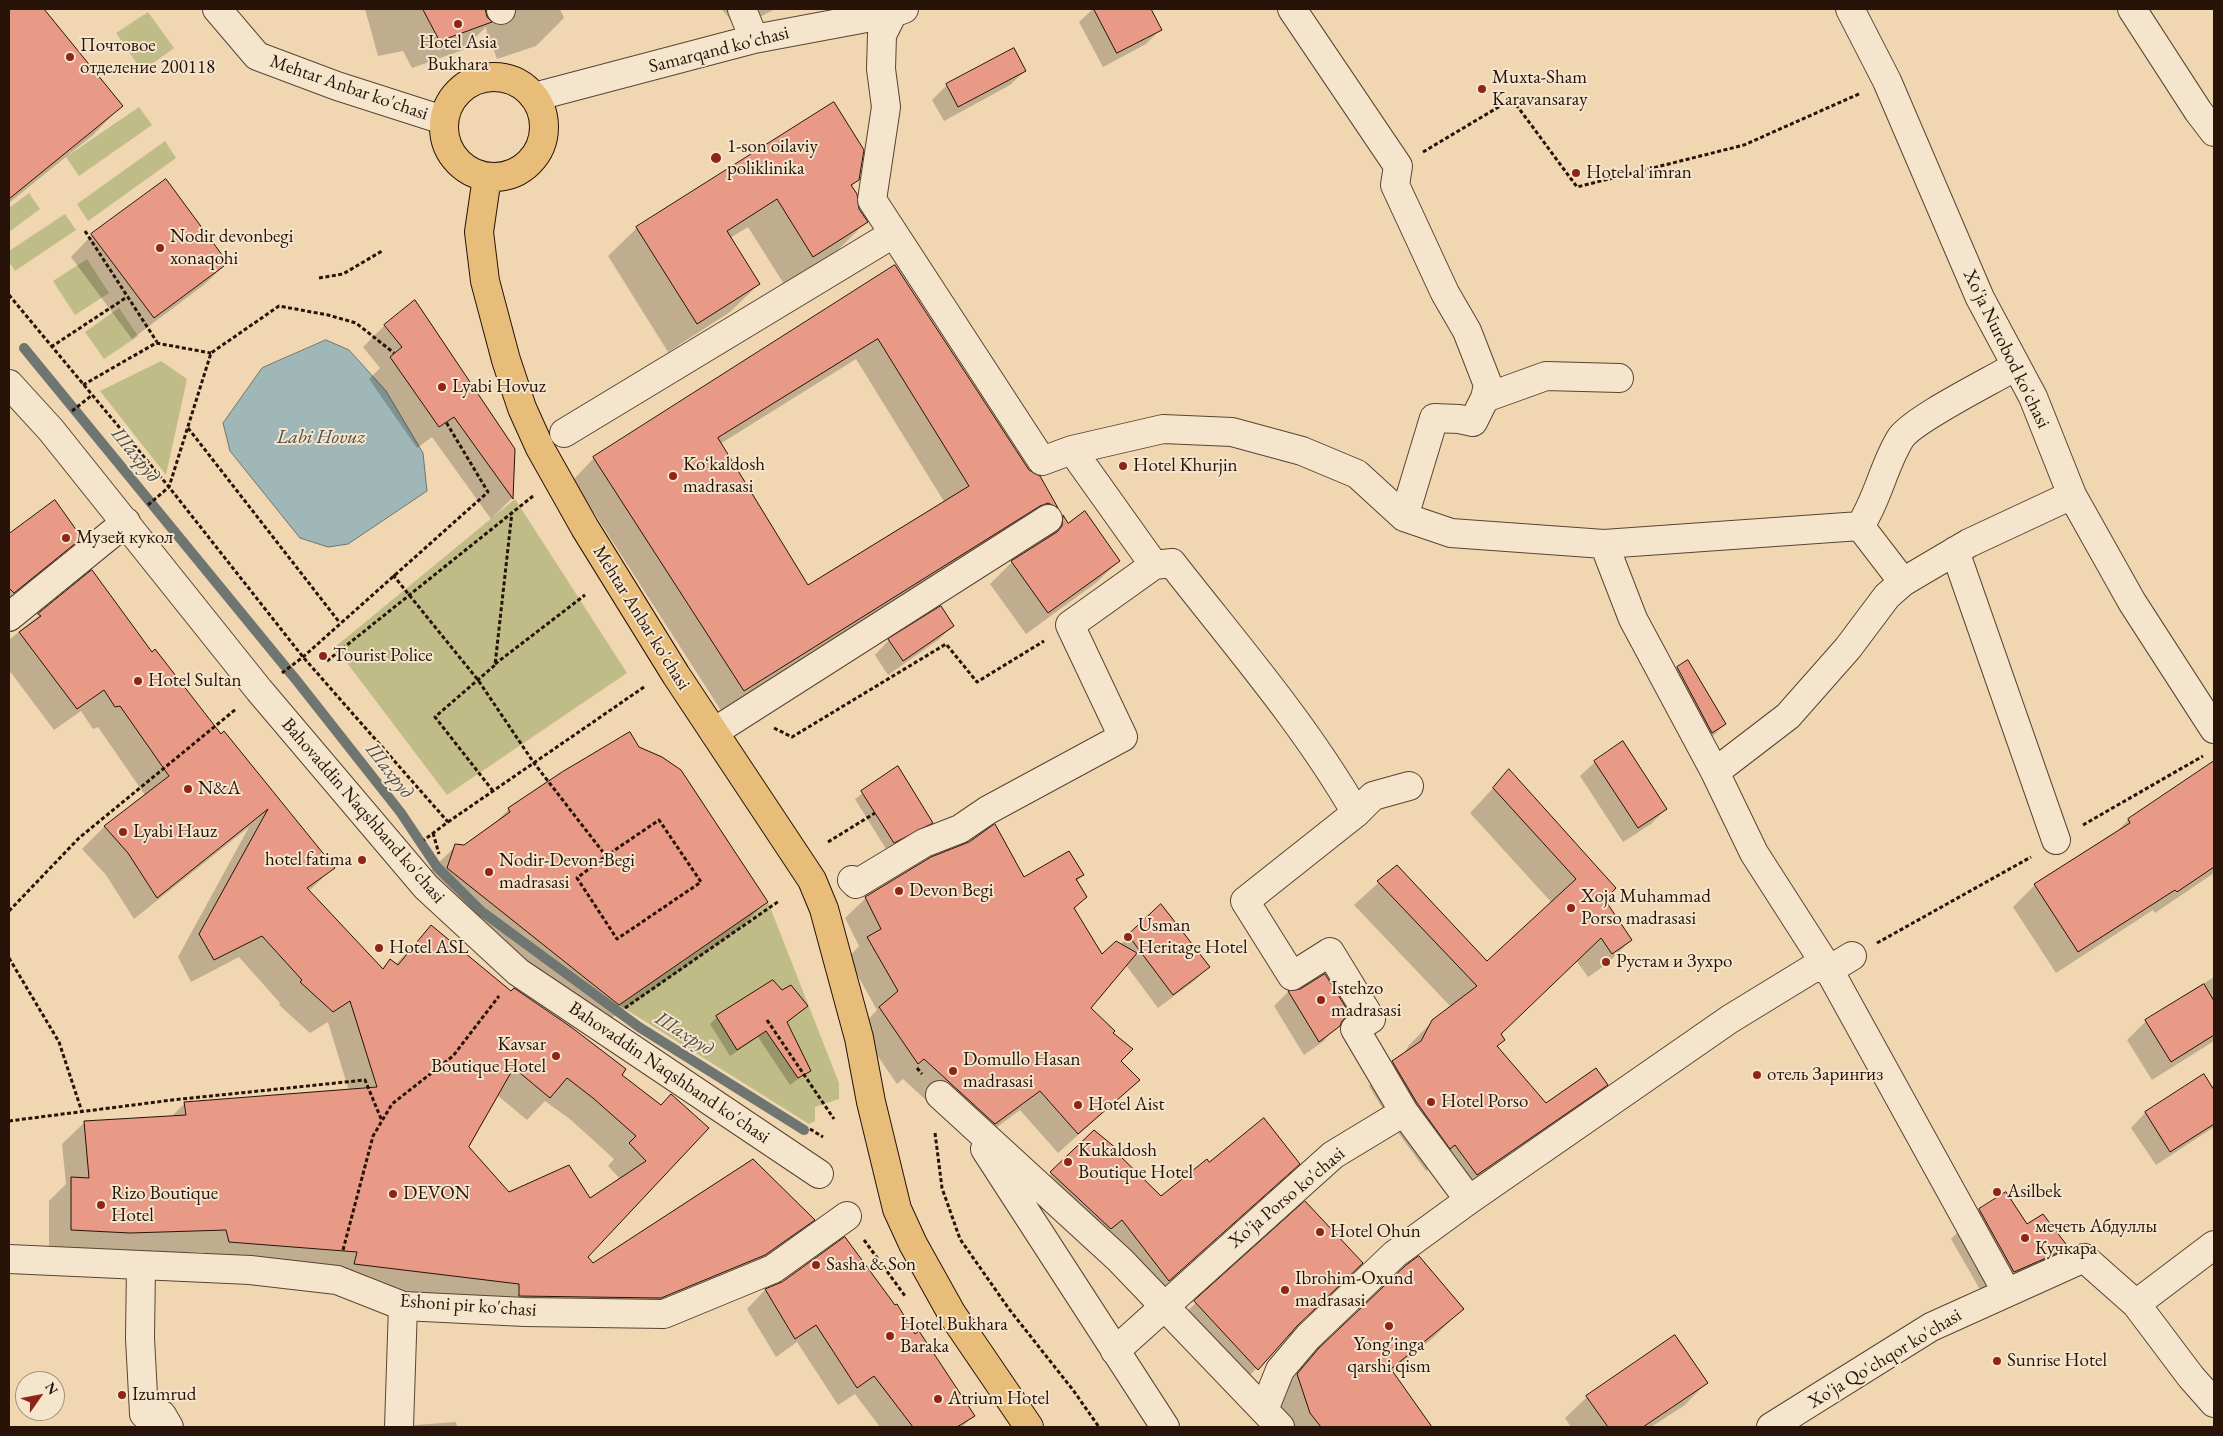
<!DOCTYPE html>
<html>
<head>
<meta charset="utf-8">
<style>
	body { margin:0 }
	#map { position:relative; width:2223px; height:1436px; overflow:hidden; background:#f0d7b2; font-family:"EB Garamond",serif }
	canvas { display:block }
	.frame { position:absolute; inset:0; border:10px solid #271307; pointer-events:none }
	.north { position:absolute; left:15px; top:1371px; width:50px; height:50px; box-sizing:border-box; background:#f5e5cd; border:1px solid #a3917e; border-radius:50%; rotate:57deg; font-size:14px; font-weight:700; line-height:20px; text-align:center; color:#271307 }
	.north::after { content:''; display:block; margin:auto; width:18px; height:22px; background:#8f2418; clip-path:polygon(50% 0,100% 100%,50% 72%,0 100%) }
</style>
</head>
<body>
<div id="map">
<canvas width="2223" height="1436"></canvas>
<div class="frame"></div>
<div class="north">N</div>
</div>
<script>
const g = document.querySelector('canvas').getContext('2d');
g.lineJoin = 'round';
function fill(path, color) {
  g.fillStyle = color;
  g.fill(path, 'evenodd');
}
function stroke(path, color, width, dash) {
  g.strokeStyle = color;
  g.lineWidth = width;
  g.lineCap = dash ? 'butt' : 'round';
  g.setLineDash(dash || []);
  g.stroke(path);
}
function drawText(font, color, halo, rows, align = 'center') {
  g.font = font + ' "EB Garamond",serif';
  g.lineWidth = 4;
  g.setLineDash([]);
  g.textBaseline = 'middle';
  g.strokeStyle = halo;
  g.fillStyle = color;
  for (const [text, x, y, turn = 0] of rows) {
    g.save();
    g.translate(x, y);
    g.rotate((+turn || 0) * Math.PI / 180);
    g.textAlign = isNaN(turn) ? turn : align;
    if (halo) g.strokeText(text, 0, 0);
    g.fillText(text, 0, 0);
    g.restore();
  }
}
fill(new Path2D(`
	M148,12l26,36 -32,23 -26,-38z
	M139,107l13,18 -73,51 -13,-19z
	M165,141l11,17 -88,63 -11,-17z
	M29,193l11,16 -31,23v-24z
	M65,214l11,16 -61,41 -6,-9v-11z
	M87,259l22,34 -34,22 -22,-34z
	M119,308l19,28 -34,23 -19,-27z
	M161,361l26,18 -21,96 -66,-84z
	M515,499l112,174 -180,122 -112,-148z
	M768,902l71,181v16l-24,8v14l-6,3 -190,-119z`), '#c0bc88');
const water = new Path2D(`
	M326,340l23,10 37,41 37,62 4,38 -79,53 -20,3 -28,-9 -70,-87 -7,-28 39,-55z`);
fill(water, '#9fb7b7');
stroke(water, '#6f7571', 1);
fill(new Path2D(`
	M9,9h33l79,97 -28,29 -84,68z
	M365,9h195l4,9 -28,28 -39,13 -7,-19 -2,1 -2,-14 -23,23 -51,18 -9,-17 -25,5z
	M722,9h53l-38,20z
	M1093,9h56l11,21 -14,14 -43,23 -24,-45z
	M1025,71l-15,14 -66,36 -12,-21 15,-15z
	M858,179l-7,8 7,22 8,13 -28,28 -54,34 -36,-57 -18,11 29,46 -29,28 -62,40 -60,-96 29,-28z
	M92,235l135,28 -22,21 -73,55 -61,-82z
	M895,266l133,204 11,7 18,31 -21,21 -314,183 -149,-232 21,-22zM856,359l89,144 -137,84 -88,-143z
	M384,326l130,123 -2,49 -21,21 -59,-82 -15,11 -48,-69 11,-11 -17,-21z
	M55,502l25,35 -21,22 -50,41v-64z
	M1062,517l5,8 52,36 -22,21 -71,52 -36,-50 22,-22 29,-19 1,-5z
	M92,572l60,82 181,214 -25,24 74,78 8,-9 5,4 36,-38 80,65 150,114 47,22 -122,129 7,8 220,-45 -22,22 -49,35 -104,43 -141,-2 -290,-54 -3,-12 -97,3 -58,-4v-50l17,-17 -4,-40 23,-22 86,-5 14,-14 164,-12 -21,-69 -18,11 -31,-28 1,-2 -41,-46 -48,25 -13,-25 71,-130 -115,92 -28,-44 -24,-26 22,-22 41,-32 -47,-68 -5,2 -12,-18 -27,19 -45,-60v-30zM497,1095l30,25 18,-19 26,19 43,39 -6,7 12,13 -30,21 -81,-7 -42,-46z
	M953,626l-15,14 -50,35 -13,-20 14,-15z
	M1687,662l38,62 -15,15 -47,-56 14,-15z
	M638,748l128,154 -28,28 -148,103 -163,-159 29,-28h8l26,-18 19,-19z
	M1595,762l71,47 -15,15 -28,18 -43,-66z
	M2209,766l5,8v99l-59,40 -2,-3 -97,63 -43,-66 22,-22 79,-50 14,-15z
	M898,768l33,55 -7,6 -38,20 -31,-50z
	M1509,771l122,169 -24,24 -19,13 -12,-17 -77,74 -3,13 49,57 61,-19 -23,23 -130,90 -22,-30 -5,3 -32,-44 -25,-41 34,-31 6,-10 24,-24 18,-14 -97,-102 43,-39 90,97 65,-60 -82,-90z
	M1083,875l-7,7 9,15 -12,13 29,46 18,-11 9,-10 79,32 -14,14 -36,27 -32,-43 -37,43 23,25 8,28 19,19 -81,73 -38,-43 -46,34 -71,-65 -6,5 -38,-55 18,-19 -29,-52 11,-12 -14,-28 21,-20 158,-19z
	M2214,977v64l-62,39 -25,-40 19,-19z
	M1300,991l40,31 -16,19 -20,14 -30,-49 14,-14z
	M807,1006l-21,17 24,47 -20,15 -32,-48 -28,19 -20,-32 7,-7z
	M2203,1076l11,16v35l-58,38 -25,-37 14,-15z
	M1094,1131l67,66 48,-33h89l-152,139 -47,-62 -11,10 -59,-55z
	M2005,1194l22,32 40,22 -28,28 -53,24 -35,-61 29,-29z
	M1305,1203l-15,129 -55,59 -62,-67z
	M783,1283l132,53 58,80 -11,11h-82l-25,-33 -17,11 -41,-63 -21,15 -29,-48 18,-19z
	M1463,1308l-29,29 -42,35 38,55h-153l-7,-24 50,-54z
	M1706,1383l-21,22 -34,22h-80l-6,-9 22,-21z
	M456,1422l1,5h-44l2,-2z`), '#0003');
stroke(new Path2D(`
	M24,348l273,333 104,132 36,54 44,44 158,116 165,103`), '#6f7571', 10);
const building = new Path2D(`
	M9,9h35l79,97 -114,93z
	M423,9h62l2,8 5,5 -52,19z
	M1094,9h57l11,21 -45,23z
	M1014,48l12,23 -68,36 -12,-23z
	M834,102l30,48 -5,30 -8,5 6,9 2,15 9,13 -55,35 -36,-58 -50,32 33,53 -63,40 -61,-97z
	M166,179l62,84 -74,55 -63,-84z
	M895,265l134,205 11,6 18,32 -10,-5 -8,3 -296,185 -151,-234zM878,339l91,147 -161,99 -90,-147z
	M415,300l100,149 -2,50 -59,-82 -15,10 -49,-70 12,-10 -18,-22z
	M55,500l27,38 -68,55 -5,-5v-54z
	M1085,511l35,50 -72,52 -37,-52 46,-29 5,-6 1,-11 5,8z
	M92,570l60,82 3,-3 66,85 3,-3 111,137 -28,20 76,81 7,-10 8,6 33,-40 80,66 3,-3 57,39 55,42 -4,6 39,30 10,-11 38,34 -121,129 5,6 160,-104 62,61 -50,35 -104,43 -142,-2v-12l-165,-20 3,-12 -128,-10 -3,-12 -96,3 -59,-3v-53l18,1 -5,-57 102,-6 -2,-13 193,-15 -27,-86 -17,11 -33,-30 2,-2 -40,-44 -48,24 -15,-26 69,-125 -111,89 -29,-45 -24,-27 65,-50 -49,-70 -5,1 -11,-17 -27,19 -58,-77 22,-16 -3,-2zM514,1068l36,30 17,-20 26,20 43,38 -7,7 17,18 -56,37 -21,-33 -60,27 -40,-45z
	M941,606l13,20 -51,35 -15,-22z
	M1688,660l38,64 -14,9 -35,-66z
	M630,732l9,15 23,10 19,13 87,132 -149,103 -172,-137 8,-24 9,1 46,-33 -2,-4 54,-36z
	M1623,741l44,68 -29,19 -44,-67z
	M2214,761v106l-37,25 -2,-2 -97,62 -44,-68 96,-61 -2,-4z
	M898,766l35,57 -39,20 -33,-52z
	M1509,769l107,119 -11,12 27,40 -20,14 -11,-16 -100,96 4,6 -8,6 49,57 50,-35 12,17 -131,90 -22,-30 -5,4 -33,-46 -25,-42 29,-20 11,-21 45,-34 -100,-105 20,-16 90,96 89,-82 -83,-91z
	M995,824l29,53 45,-26 15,24 -8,4 11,18 -13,11 28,46 14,-13 21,12 -46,55 24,23 -2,2 20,16 -12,12 19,19 -62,54 -38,-43 -45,33 -71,-65 -6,5 -39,-57 19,-16 -31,-54 14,-8 -16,-32 66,-40 38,-15z
	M1161,904l49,63 -37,28 -45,-60z
	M1325,974l25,40 -8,7 -2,5 -21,16 -31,-51 12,-2z
	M773,980l9,10 9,-5 17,21 -21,16 24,49 -13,7 -32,-47 -29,19 -21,-34z
	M2204,984l10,17v34l-43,27 -26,-42z
	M2204,1074l10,16v34l-44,28 -25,-40z
	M1264,1118l36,46 -131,117 -47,-61 -11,9 -61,-57 44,-42 23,19 -2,2 46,45 46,-37 2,3z
	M2006,1192l21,32 16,-10 26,34 -55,24 -35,-63z
	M1305,1201l58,62 -66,63 -39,44 -64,-69z
	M845,1237l50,68 2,-1 18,30 4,-3 56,85 -18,11h-44l-39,-51 -17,12 -41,-63 -21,14 -30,-50 17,-7z
	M1419,1256l45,53 -73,60 41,58h-111l-11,-14 -13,-39 22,-26 86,-82z
	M1675,1335l33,48 -65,44h-35l-22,-31z`);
fill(building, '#e89a86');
stroke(building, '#271307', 1);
const minor = new Path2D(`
	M217,9l40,47 80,30 106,34
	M501,9v1
	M742,9l12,30
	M892,9l1,4 -11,22 -1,34 5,38 -14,93 170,261 30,-11 91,-21 69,3 70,19 55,23 47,43 47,16 153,11 29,75 82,153 39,81 75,117 177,321
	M1292,9l106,157 -3,19 50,108 22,38 21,54 -3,13 -12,24 -14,-3 -25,-1 -30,99
	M1850,9l37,72 93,217 53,99 39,98 60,107 82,127
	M2132,9l66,102 16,21
	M534,97l220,-58 139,-26 11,-4
	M9,384l42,46 208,260 167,197 92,85 301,202
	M1485,398l61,-22 73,2
	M564,433l329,-199
	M1860,526l43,56
	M1604,544l256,-18c18,-27 23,-59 40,-87 11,-19 93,-59 116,-73
	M1955,551l101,289
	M1154,565l18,-2c64,82 132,160 184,250l17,-17 36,-10
	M9,617l117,-95
	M714,732l334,-213
	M1715,772l73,-56 60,-68 39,-52 16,-14 66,-39 103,-48
	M852,880l4,4 68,-41 36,-14 28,-19 135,-73 -53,-112 84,-60 -82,-115
	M940,1095l180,165 160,167
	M985,1149l180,278
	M1469,1200l261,-181 85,-52 14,3 23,-14
	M9,1259l241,11 87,10 66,26 122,6 139,2 109,-45 74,-53
	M141,1267l-1,71 4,76 18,1 7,12
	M2136,1304l78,-59
	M1115,1351l218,-196 71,-43
	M1264,1410l16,-40 28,-33 87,-83 74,-54 -65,-88 -49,-83 16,-10 -41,-67 -38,24 -47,-75 111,-88
	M399,1427l4,-121
	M1771,1427l160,-100 153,-69 52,46 55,73 23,26`);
const major = new Path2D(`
	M444 127a50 50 0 1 1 100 0a50 50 0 1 1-100 0Z
	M487,177l-8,55 6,49 21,79 16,48 18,40 45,80 91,147 136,205 12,29 35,129 12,64 26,107 16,35 39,70 77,113`);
stroke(minor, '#594432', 30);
stroke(major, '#271307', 30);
stroke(new Path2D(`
	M1423,152l89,-53 65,88 167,-42 117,-52
	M85,231l72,111
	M319,278l24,-4 39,-23
	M9,295l160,192 134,170 145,165 -24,18
	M51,347l76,-50
	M83,385l73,-42 55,10
	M72,411l19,-15
	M188,428l152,195
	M148,505l21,-18 42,-134 68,-47 49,9 28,8 38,30
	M393,575l85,105 56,83 72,93 53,-36 42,62 -84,57 -40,-61 29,-22
	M327,661l206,-165
	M495,664l90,-69
	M282,673l21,-16 185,-165 -42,-70
	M774,728l18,9 154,-93 31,38 67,-41
	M493,791l-58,-74 60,-52 17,-153
	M448,822l196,-135
	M2083,825l120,-69
	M433,833l6,21
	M828,842l47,-29
	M9,911l70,-73 157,-129
	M1877,943l154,-86
	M9,958l50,84 23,70
	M625,1008l154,-107
	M767,1020l67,99
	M917,1068l5,6
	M9,1121l163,-21 193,-20 17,41
	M810,1129l13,8
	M935,1133l7,55 18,51 49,70 64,81 26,37
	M864,1240l41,56
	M343,1250l30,-114 19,-32 61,-48 46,-60`), '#271307', 3, [4, 2.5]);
stroke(minor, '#f5e5cd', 28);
stroke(major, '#e8bc79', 28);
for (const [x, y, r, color] of [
	[458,24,5,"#8f2418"],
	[70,57,5,"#8f2418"],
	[1482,89,5,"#8f2418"],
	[716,158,6,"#8f2418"],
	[1576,173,5,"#8f2418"],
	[160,248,5,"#8f2418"],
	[442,387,5,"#8f2418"],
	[1123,466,5,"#8f2418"],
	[673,476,5,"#8f2418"],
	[66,538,5,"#8f2418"],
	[323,656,5,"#8f2418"],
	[138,681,5,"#8f2418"],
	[188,789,5,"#8f2418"],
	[123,832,5,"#8f2418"],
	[362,860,5,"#8f2418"],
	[489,872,5,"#8f2418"],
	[899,891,5,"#8f2418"],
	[1571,908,5,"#8f2418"],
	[1128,937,5,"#8f2418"],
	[379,948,5,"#8f2418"],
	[1606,962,5,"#8f2418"],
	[1321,1000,5,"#8f2418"],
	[556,1056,5,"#8f2418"],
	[953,1071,5,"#8f2418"],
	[1757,1075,5,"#8f2418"],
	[1431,1102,5,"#8f2418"],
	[1078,1105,5,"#8f2418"],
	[1068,1162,5,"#8f2418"],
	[1997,1192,5,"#8f2418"],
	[393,1194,5,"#8f2418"],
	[101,1205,5,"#8f2418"],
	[1320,1232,5,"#8f2418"],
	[2025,1238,5,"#8f2418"],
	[816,1265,5,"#8f2418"],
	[1285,1290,5,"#8f2418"],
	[1389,1326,5,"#8f2418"],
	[890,1336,5,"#8f2418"],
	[1997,1361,5,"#8f2418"],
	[122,1395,5,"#8f2418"],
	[938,1399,5,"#8f2418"]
]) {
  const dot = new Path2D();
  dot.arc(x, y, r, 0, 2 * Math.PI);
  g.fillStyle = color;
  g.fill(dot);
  stroke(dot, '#f5e5cd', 2);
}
drawText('19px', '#271307', '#f5e5cd', [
	["Hotel Asia",458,43,"center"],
	["Bukhara",458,65,"center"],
	["Почтовое",80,46],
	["отделение 200118",80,68],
	["Muxta-Sham",1492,78],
	["Karavansaray",1492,100],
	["1-son oilaviy",727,147],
	["poliklinika",727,169],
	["Hotel al imran",1586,173],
	["Nodir devonbegi",170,237],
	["xonaqohi",170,259],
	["Lyabi Hovuz",452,387],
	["Koʻkaldosh",683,465],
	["madrasasi",683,487],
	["Hotel Khurjin",1133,466],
	["Музей кукол",76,538],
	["Tourist Police",333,656],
	["Hotel Sultan",148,681],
	["N&A",198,789],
	["Lyabi Hauz",133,832],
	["hotel fatima",352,860,"right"],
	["Nodir-Devon-Begi",499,861],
	["madrasasi",499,883],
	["Devon Begi",909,891],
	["Xoja Muhammad",1581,897],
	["Porso madrasasi",1581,919],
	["Usman",1138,926],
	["Heritage Hotel",1138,948],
	["Hotel ASL",389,948],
	["Рустам и Зухро",1616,962],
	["Istehzo",1331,989],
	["madrasasi",1331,1011],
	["Kavsar",546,1045,"right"],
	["Boutique Hotel",546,1067,"right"],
	["Domullo Hasan",963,1060],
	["madrasasi",963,1082],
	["отель Зарингиз",1767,1075],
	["Hotel Porso",1441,1102],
	["Hotel Aist",1088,1105],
	["Kukaldosh",1078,1151],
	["Boutique Hotel",1078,1173],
	["Asilbek",2007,1192],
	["Rizo Boutique",111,1194],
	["Hotel",111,1216],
	["DEVON",403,1194],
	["мечеть Абдуллы",2035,1227],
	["Кучкара",2035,1249],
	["Hotel Ohun",1330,1232],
	["Sasha & Son",826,1265],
	["Ibrohim-Oxund",1295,1279],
	["madrasasi",1295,1301],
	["Hotel Bukhara",900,1325],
	["Baraka",900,1347],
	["Yong'inga",1389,1345,"center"],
	["qarshi qism",1389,1367,"center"],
	["Sunrise Hotel",2007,1361],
	["Izumrud",132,1395],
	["Atrium Hotel",948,1399]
], 'left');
drawText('19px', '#271307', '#f5e5cd', [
	["Samarqand ko'chasi",719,50,-14],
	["Mehtar Anbar ko'chasi",349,88,19],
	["Xo'ja Nurobod ko'chasi",2006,349,64],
	["Mehtar Anbar ko'chasi",641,618,58],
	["Bahovaddin Naqshband ko'chasi",363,811,49],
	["Bahovaddin Naqshband ko'chasi",669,1073,34],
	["Xo'ja Porso ko'chasi",1287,1198,-40],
	["Eshoni pir ko'chasi",468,1306,4],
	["Xo'ja Qo'chqor ko'chasi",1885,1359,-31]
]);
drawText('italic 20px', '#514c45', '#f5e5cd', [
	["Labi Hovuz",321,438],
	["Шахруд",135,455,51],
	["Шахруд",389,771,52],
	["Шахруд",684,1034,32]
]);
</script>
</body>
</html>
